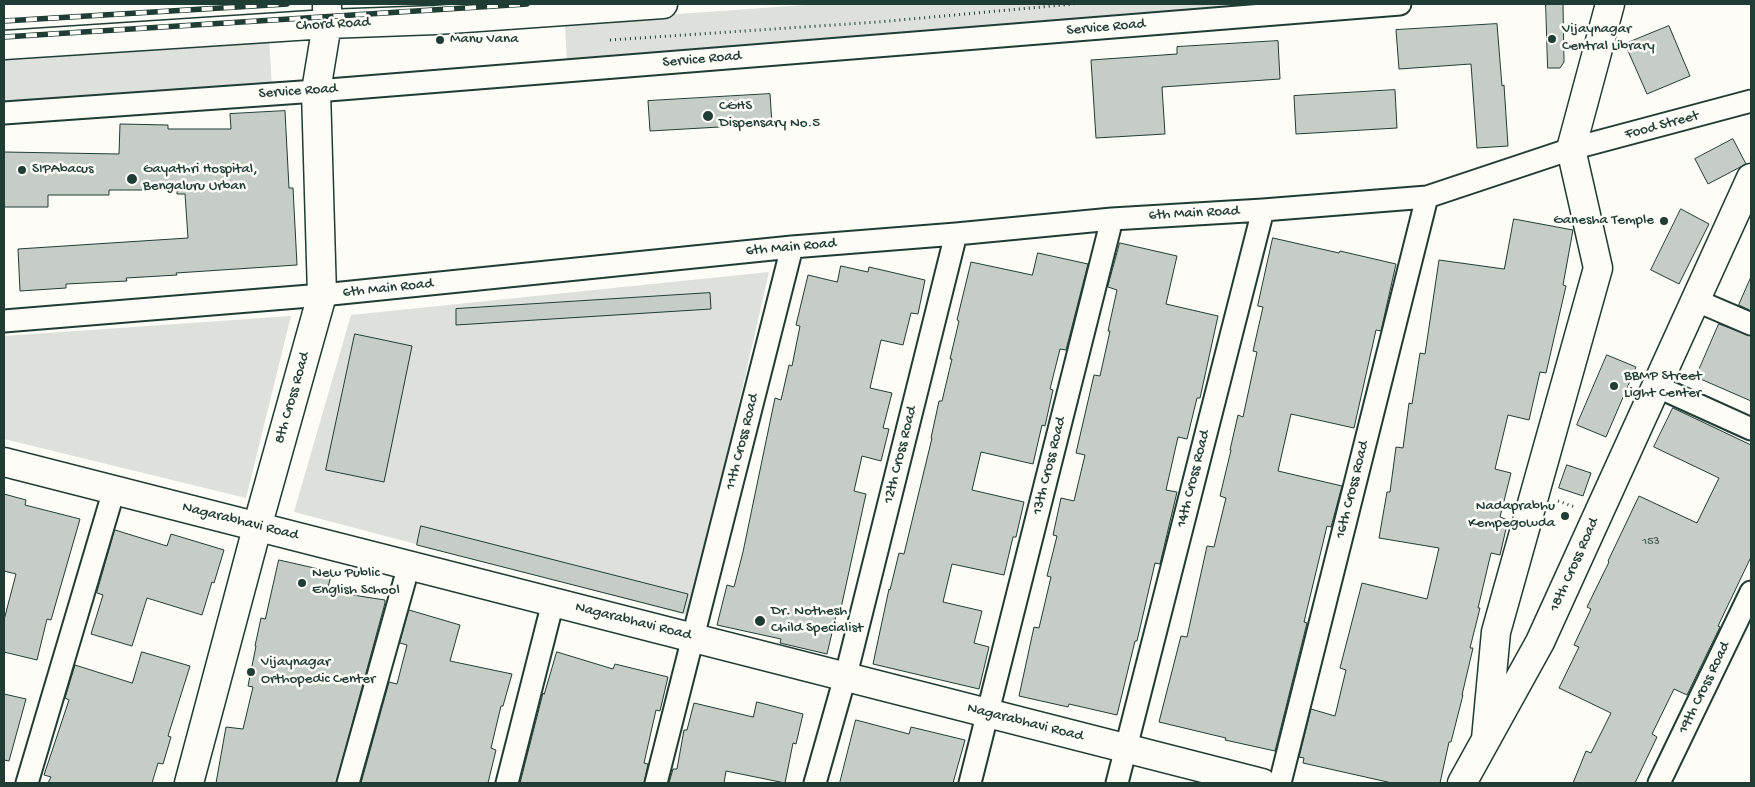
<!DOCTYPE html>
<html>
<head>
<meta charset="utf-8">
<style>
	body { margin:0 }
	#map { position:relative; width:1755px; height:787px; overflow:hidden; background:#fdfcf7; font-family:"Gochi Hand",sans-serif }
	canvas { display:block }
	.frame { position:absolute; inset:0; border:5px solid #1f3d34; pointer-events:none }
</style>
</head>
<body>
<div id="map">
<canvas width="1755" height="787"></canvas>
<div class="frame"></div>
</div>
<script>
const g = document.querySelector('canvas').getContext('2d');
g.lineJoin = 'round';
function fill(path, color) {
  g.fillStyle = color;
  g.fill(path, 'evenodd');
}
function stroke(path, color, width, dash) {
  g.strokeStyle = color;
  g.lineWidth = width;
  g.lineCap = dash ? 'butt' : 'round';
  g.setLineDash(dash || []);
  g.stroke(path);
}
function drawText(font, color, halo, rows, align = 'center') {
  g.font = font + ' "Gochi Hand",sans-serif';
  g.lineWidth = 5;
  g.setLineDash([]);
  g.textBaseline = 'middle';
  g.strokeStyle = halo;
  g.fillStyle = color;
  for (const [text, x, y, turn = 0] of rows) {
    g.save();
    g.translate(x, y);
    g.rotate((+turn || 0) * Math.PI / 180);
    g.textAlign = isNaN(turn) ? turn : align;
    if (halo) g.strokeText(text, 0, 0);
    g.fillText(text, 0, 0);
    g.restore();
  }
}
fill(new Path2D(`
	M819,4h488l-740,59 -2,-41z
	M269,38l3,49 -268,20v-52z
	M769,272l-79,344 -396,-104 57,-197z
	M291,316l-45,182 -242,-59v-103z`), '#dde0db');
const building = new Path2D(`
	M1546,4h17l1,58 -4,6h-12z
	M1497,24l5,62 2,-1 4,61 -31,2 -6,-84 -72,5 -3,-39z
	M1669,26l21,50 -43,18 -22,-50z
	M1278,41l2,38 -118,8 3,47 -69,4 -5,-78 86,-6v-7z
	M1395,90l2,38 -101,6 -2,-38z
	M770,94l2,30 -122,7 -2,-30z
	M285,111l4,77h4l4,77 -121,8 1,2 -51,3 1,3 -61,3v4l-46,3 -2,-42 170,-11 -3,-44h-8v-4h-68v5h-61v12h-44v-55l115,2 1,-30 48,1v4h63l-1,-15z
	M1733,139l13,25 -38,20 -13,-25z
	M1681,209l28,15 -30,60 -28,-14z
	M1514,219l59,11 -10,55 3,1 -20,87 -6,-1 -11,48 -21,-5 -13,54 16,4 -11,44 8,3 -8,35 -9,-2 -13,55h2l-10,40h3l-11,47h1l-12,47h-2l-9,41h-48l-89,-20 1,-5 -5,-1 12,-48 24,7 11,-46 -6,-2 22,-85 65,16 12,-51 -60,-10 8,-46h3l6,-45 7,1 6,-45 3,1 8,-51 5,1 14,-94 65,9z
	M1273,238l66,15 1,-2 56,13 -15,67 -5,-1 -22,98 -63,-14 -13,57 64,15 -11,41 -4,-1 -23,96 3,1 -32,128 -50,-11 1,-2 -67,-16 22,-86 6,1 20,-91 7,1 12,-49 -6,-2 11,-46h-1l8,-35 5,2 14,-65 -4,-1 10,-44 -5,-1z
	M1120,243l57,13 -11,48 52,12 -18,82h-3l-10,41 -9,-2 -12,53 11,2 -17,72 -5,-1 -18,78h-2l-18,74 -48,-11 -1,3 -49,-11 15,-69 5,1 12,-51 -4,-1 10,-40 -4,-1 8,-37 13,3 11,-46 -9,-2 18,-78 6,1 10,-45h-2l9,-41 -9,-3z
	M1038,253l50,11 -22,86 -6,-1 -10,40 3,1 -8,36 -3,-1 -9,39 -52,-12 -9,38 52,12 -8,35h-3l-9,38 -52,-11 -9,38 39,9 -8,32 15,4 -10,42 -106,-25 16,-75 1,1 9,-37 5,1 28,-116h-1l8,-37h3l10,-42h-2l9,-38 -2,-1 14,-58 61,13z
	M841,266l27,6 1,-5 56,13 -7,34 -7,-1 -8,32 -22,-5 -11,48 22,5 -9,35 6,1 -8,32 -19,-5 -8,35 12,3 -25,114 -3,-1 -11,47 -47,-11 1,-4 -64,-14 10,-40 7,2 9,-35 32,-154 6,2 8,-35 3,1 8,-40 -4,-1 12,-50 29,7z
	M1751,277v34l-12,-6z
	M710,293l1,16 -255,16v-16z
	M1719,324l32,12v65l-55,-24z
	M355,334l57,12 -28,136 -58,-12z
	M1607,355l29,12 -30,70 -29,-12z
	M1673,408l78,37v112l-33,69 2,1 -33,68 -13,-6 -22,45 5,3 -22,46h-62l13,-32 5,2 20,-40 -52,-25 20,-41 -5,-2 17,-36 -4,-2 22,-45 -1,-1 31,-65 58,27 22,-45 -65,-31z
	M1567,465l24,8 -8,23 -24,-8z
	M4,494l22,6 -1,5 55,14 -29,101 -4,-1 -10,41 -33,-8v-32l12,-46 -12,-3z
	M421,526l267,68 -5,19 -266,-68z
	M115,530l52,16 4,-12 53,16 -10,33 -2,-1 -10,33 -55,-17 -15,48 -41,-12 12,-39 -6,-2z
	M279,560l53,12 -5,19 58,9v3l-49,180h-120l10,-56 17,2 10,-42 -5,-1 8,-40h-1l6,-28 4,1z
	M409,610l51,15 -10,36 62,13 -9,32h-2l-10,42 5,2 -8,33h-127l28,-101 8,2 10,-39 -7,-2z
	M142,652l48,14 -22,70 3,1 -8,27 -5,-1 -6,20h-104l3,-6 -7,-2 25,-75 -4,-2 10,-33 57,18z
	M557,652l56,17 2,-5 53,13 -8,34 -4,-1 -12,53 4,1 -4,19h-124l23,-90 1,1z
	M4,694l22,5 -17,62 -5,-1z
	M757,702l46,12 -7,30 -3,-1 -8,40 -59,-12 -2,12h-55l4,-14h4l7,-39h3l7,-27 59,14z
	M856,720l53,14 2,-7 54,13 -12,43h-113z`);
fill(building, '#c6cdc7');
stroke(building, '#1f3d34', 1);
const minor = new Path2D(`
	M4,113l312,-22 1084,-87
	M1695,300l56,24
	M4,321l318,-26 470,-48 164,-13 156,-15 151,-9 164,-13 144,-48 180,-48
	M1656,386l95,43
	M27,783l87,-293
	M348,783l61,-218
	M507,783l46,-181
	M656,783l136,-536
	M815,783l34,-120 107,-429
	M970,783l142,-564
	M1117,783l146,-573
	M1280,783l147,-586
	M1659,783l92,-191`);
const major = new Path2D(`
	M4,45l323,-21 109,-4 227,-16
	M4,462l1258,321
	M1486,739l10,-107 102,-364 -27,-119 39,-145
	M189,783l72,-270 61,-218 -6,-204 11,-67v-20
	M1462,783l78,-141 211,-464`);
stroke(minor, '#1f3d34', 25);
stroke(major, '#1f3d34', 31);
stroke(new Path2D(`
	M610,40l268,-18 196,-18
	M1558,501l17,6`), '#1f3d34', 3, [1, 4]);
stroke(minor, '#fdfcf7', 21);
stroke(major, '#fdfcf7', 28);
const rail = new Path2D(`
	M4,21l283,-17
	M4,37l523,-33`);
stroke(rail, '#1f3d34', 5.5);
stroke(rail, '#fdfcf7', 4, [11]);
for (const [x, y, r, color] of [
	[1552,39,5,"#1f3d34"],
	[440,40,5,"#1f3d34"],
	[708,116,6,"#1f3d34"],
	[22,170,5,"#1f3d34"],
	[132,179,6,"#1f3d34"],
	[1664,221,5,"#1f3d34"],
	[1614,386,5,"#1f3d34"],
	[1565,516,5,"#1f3d34"],
	[302,583,5,"#1f3d34"],
	[760,621,6,"#1f3d34"],
	[251,672,5,"#1f3d34"]
]) {
  const dot = new Path2D();
  dot.arc(x, y, r, 0, 2 * Math.PI);
  g.fillStyle = color;
  g.fill(dot);
  stroke(dot, '#fdfcf7', 2);
}
drawText('12px', '#496159', null, [
	["153",1651,542]
]);
drawText('15px', '#1f3d34', '#fdfcf7', [
	["Chord Road",333,25,-3],
	["Service Road",1106,28,-5],
	["Service Road",702,60,-5],
	["Service Road",298,92,-4],
	["Food Street",1662,126,-15],
	["6th Main Road",1194,214,-3],
	["6th Main Road",791,248,-5],
	["6th Main Road",388,289,-6],
	["8th Cross Road",293,398,-74],
	["11th Cross Road",743,442,-76],
	["12th Cross Road",901,455,-76],
	["13th Cross Road",1050,466,-76],
	["14th Cross Road",1194,479,-76],
	["16th Cross Road",1353,490,-76],
	["Nagarabhavi Road",240,522,14],
	["18th Cross Road",1575,565,-66],
	["Nagarabhavi Road",633,622,14],
	["19th Cross Road",1705,688,-64],
	["Nagarabhavi Road",1025,723,14]
]);
drawText('15px', '#1f3d34', '#fdfcf7', [
	["Vijaynagar",1562,30],
	["Central Library",1562,47],
	["Manu Vana",450,40],
	["CGHS",719,107],
	["Dispensary No.5",719,124],
	["SIPAbacus",32,170],
	["Gayathri Hospital,",143,170],
	["Bengaluru Urban",143,187],
	["Ganesha Temple",1654,221,"right"],
	["BBMP Street",1624,377],
	["Light Center",1624,394],
	["Nadaprabhu",1555,507,"right"],
	["Kempegowda",1555,524,"right"],
	["New Public",312,574],
	["English School",312,591],
	["Dr. Nothesh",771,612],
	["Child Specialist",771,629],
	["Vijaynagar",261,663],
	["Orthopedic Center",261,680]
], 'left');
</script>
</body>
</html>
